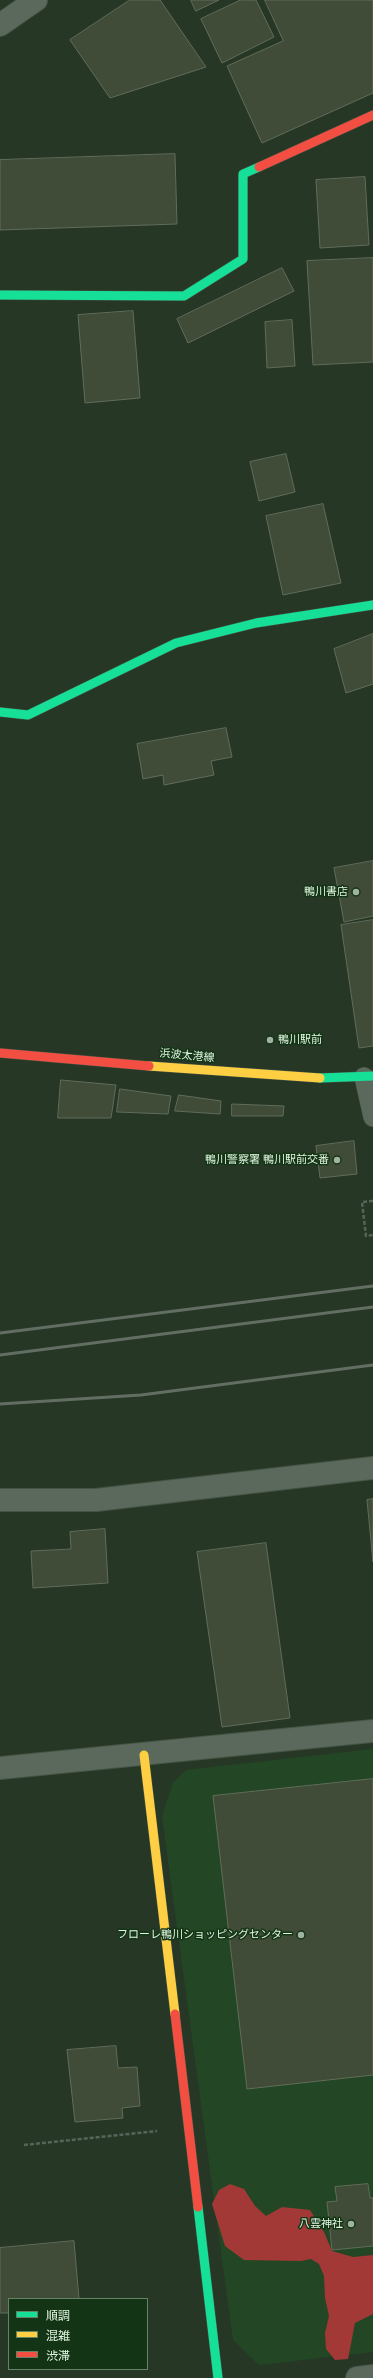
<!DOCTYPE html>
<html>
<head>
<meta charset="utf-8">
<style>
	body { margin:0 }
	#map { position:relative; width:373px; height:2378px; overflow:hidden; background:#263726; font-family:Arial,"Noto Sans JP",sans-serif }
	canvas { display:block }
	.legend { position:absolute; left:8px; top:2298px; width:140px; height:72px; box-sizing:border-box; background:#133516; border:1px solid #658267; margin:0; padding:5px 7px; list-style:none; font-size:12px; color:#e1f5e1 }
	.legend li { display:flex; align-items:center; gap:8px; height:20px }
	.legend b { width:20px; border:1px solid #658267 }
</style>
</head>
<body>
<div id="map">
<canvas width="373" height="2378"></canvas>
<ul class="legend">
<li><b style="height:5px;background:#16e098"></b>順調</li>
<li><b style="height:5px;background:#ffcf43"></b>混雑</li>
<li><b style="height:5px;background:#f24e42"></b>渋滞</li>
</ul>
</div>
<script>
const g = document.querySelector('canvas').getContext('2d');
g.lineJoin = 'round';
function fill(path, color) {
  g.fillStyle = color;
  g.fill(path, 'evenodd');
}
function stroke(path, color, width, dash) {
  g.strokeStyle = color;
  g.lineWidth = width;
  g.lineCap = dash ? 'butt' : 'round';
  g.setLineDash(dash || []);
  g.stroke(path);
}
function drawText(font, color, halo, rows, align = 'center') {
  g.font = font + ' Arial,"Noto Sans JP",sans-serif';
  g.lineWidth = 3;
  g.setLineDash([]);
  g.textBaseline = 'middle';
  g.strokeStyle = halo;
  g.fillStyle = color;
  for (const [text, x, y, turn = 0] of rows) {
    g.save();
    g.translate(x, y);
    g.rotate((+turn || 0) * Math.PI / 180);
    g.textAlign = isNaN(turn) ? turn : align;
    if (halo) g.strokeText(text, 0, 0);
    g.fillText(text, 0, 0);
    g.restore();
  }
}
fill(new Path2D(`
	M373,1749v603l-114,13 -26,-25 -71,-524 11,-33 13,-13z`), '#234724');
fill(new Path2D(`
	M230,2184l14,5 11,17 11,10 16,-9 28,3 14,22 8,19 21,6 20,-2v59l-18,9 -7,36 -13,1 -9,-11 -1,-16 4,-17 -4,-18 -1,-22 -5,-12 -8,-5 -10,2 -57,-1 -19,-14 -13,-42 7,-14z`), '#a23936');
const building = new Path2D(`
	M130,0h30l46,67 -96,31 -40,-58z
	M191,0h28l-23,11z
	M241,0h15l18,37 -52,26 -21,-44z
	M265,0h108v93l-111,50 -35,-77 56,-25z
	M175,154l2,70 -177,6v-70z
	M365,177l4,68 -49,3 -4,-68z
	M373,258v104l-60,3 -6,-104z
	M282,268l12,23 -106,52 -11,-24z
	M133,311l7,87 -55,5 -7,-88z
	M292,320l3,46 -28,2 -2,-46z
	M286,454l9,38 -36,9 -9,-39z
	M323,504l18,79 -58,12 -17,-79z
	M373,634v50l-27,9 -12,-44z
	M226,728l6,29 -21,4 3,14 -50,10 -1,-10 -20,4 -6,-35z
	M373,861v55l-29,6 -10,-54z
	M373,920v126l-14,2 -18,-123z
	M61,1080l55,5 -5,33h-53z
	M120,1089l51,7 -3,18 -51,-2z
	M179,1095l42,6 -1,13 -45,-3z
	M232,1104l52,2 -1,10h-51z
	M354,1141l3,33 -37,4 -4,-32z
	M373,1499v63l-6,-62z
	M105,1529l3,54 -75,5 -2,-37 40,-2 -1,-17z
	M266,1543l24,175 -68,9 -25,-175z
	M373,1779v296l-126,14 -34,-293z
	M116,2046l2,22 19,-1 3,39 -18,2 1,10 -48,4 -8,-72z
	M368,2184l2,14h3v48l-41,4 -5,-48 10,-1 -2,-14z
	M74,2241l5,58h-70v14h-9v-65z`);
fill(building, '#404c37');
stroke(building, '#616c5b', 1);
const lane = new Path2D(`
	M364,1077l9,40`);
const street = new Path2D(`
	M0,25l36,-25
	M0,1500h96l277,-32
	M0,1768l373,-37
	M357,2378l16,-2`);
const fast = new Path2D(`
	M0,295l184,1 59,-37v-85l16,-7
	M0,712l28,3 148,-72 80,-20 117,-18
	M320,1078l53,-2
	M198,2207l20,171`);
const slow = new Path2D(`
	M149,1066l171,12
	M144,1755l31,259`);
const jam = new Path2D(`
	M259,167l114,-52
	M0,1053l149,13
	M175,2014l23,193`);
stroke(lane, '#455445', 20);
stroke(street, '#455445', 24);
stroke(fast, '#455445', 10);
stroke(slow, '#455445', 10);
stroke(jam, '#455445', 10);
stroke(new Path2D(`
	M373,1201l-11,1 4,34 7,-1
	M24,2145l133,-14`), '#576458', 2.5, [4, 2]);
stroke(lane, '#5b695c', 19);
stroke(street, '#5b695c', 22);
stroke(fast, '#16e098', 9);
stroke(slow, '#ffcf43', 9);
stroke(jam, '#f24e42', 9);
stroke(new Path2D(`
	M0,1333l373,-47
	M0,1355l373,-48
	M0,1404l141,-9 232,-30`), '#626e62', 3);
for (const [x, y, r, color] of [
	[356,892,4,"#a0b2a0"],
	[270,1040,4,"#a0b2a0"],
	[337,1160,4,"#a0b2a0"],
	[301,1935,4,"#a0b2a0"],
	[351,2224,4,"#a0b2a0"]
]) {
  const dot = new Path2D();
  dot.arc(x, y, r, 0, 2 * Math.PI);
  g.fillStyle = color;
  g.fill(dot);
  stroke(dot, '#133516', 1.5);
}
drawText('11px', '#e1f5e1', '#133516', [
	["鴨川書店",348,892],
	["鴨川駅前",278,1040,"left"],
	["鴨川警察署 鴨川駅前交番",329,1160],
	["フローレ鴨川ショッピングセンター",293,1935],
	["八雲神社",343,2224]
], 'right');
drawText('11px', '#e1f5e1', '#133516', [
	["浜波太港線",187,1056,5]
]);
</script>
</body>
</html>
